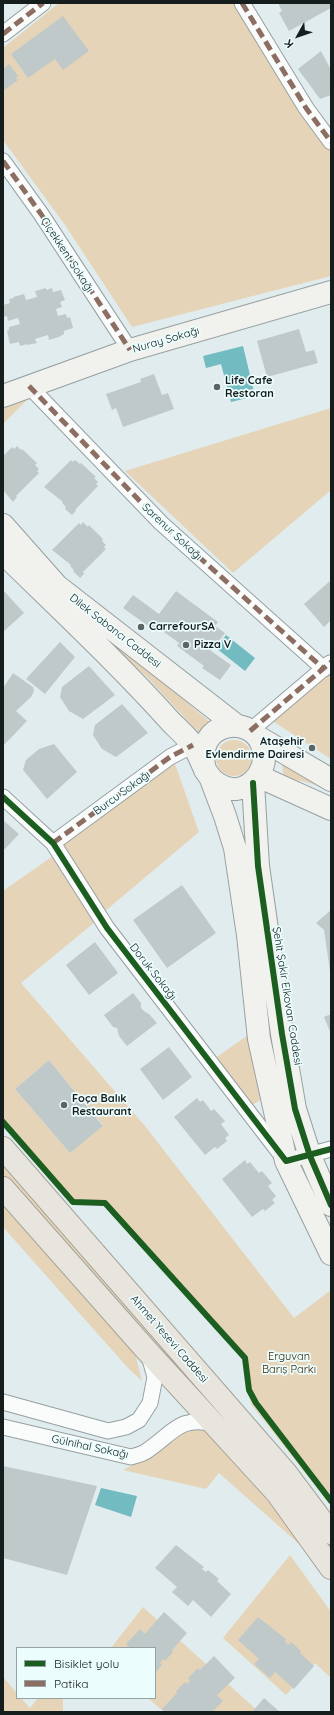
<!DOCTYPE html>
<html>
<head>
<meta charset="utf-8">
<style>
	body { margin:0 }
	#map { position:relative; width:334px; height:1715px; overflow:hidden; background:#e0eced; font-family:Quicksand,sans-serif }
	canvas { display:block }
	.frame { position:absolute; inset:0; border:4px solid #151d1d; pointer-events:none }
	.legend { position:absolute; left:16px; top:1647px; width:140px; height:52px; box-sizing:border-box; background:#ecfdfe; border:1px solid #96a3a4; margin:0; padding:5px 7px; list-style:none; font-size:12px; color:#151d1d }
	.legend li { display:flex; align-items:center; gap:8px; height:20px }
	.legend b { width:20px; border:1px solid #96a3a4 }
	.north { position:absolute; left:278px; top:16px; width:40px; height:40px; -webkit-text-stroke:3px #ecfdfe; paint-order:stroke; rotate:230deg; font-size:11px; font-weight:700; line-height:16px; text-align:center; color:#151d1d }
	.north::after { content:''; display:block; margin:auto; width:14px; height:18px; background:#151d1d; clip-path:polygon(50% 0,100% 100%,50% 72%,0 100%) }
</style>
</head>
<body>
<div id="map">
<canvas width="334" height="1715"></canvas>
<div class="frame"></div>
<ul class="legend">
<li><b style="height:5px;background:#1b5e20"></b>Bisiklet yolu</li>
<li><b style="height:5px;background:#8d6e63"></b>Patika</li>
</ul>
<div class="north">K</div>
</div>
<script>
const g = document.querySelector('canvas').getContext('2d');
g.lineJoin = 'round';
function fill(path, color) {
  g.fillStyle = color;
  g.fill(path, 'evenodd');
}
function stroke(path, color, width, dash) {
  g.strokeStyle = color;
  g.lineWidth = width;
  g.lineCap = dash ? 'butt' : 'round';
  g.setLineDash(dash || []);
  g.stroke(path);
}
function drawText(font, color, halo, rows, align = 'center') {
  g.font = font + ' Quicksand,sans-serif';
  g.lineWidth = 3.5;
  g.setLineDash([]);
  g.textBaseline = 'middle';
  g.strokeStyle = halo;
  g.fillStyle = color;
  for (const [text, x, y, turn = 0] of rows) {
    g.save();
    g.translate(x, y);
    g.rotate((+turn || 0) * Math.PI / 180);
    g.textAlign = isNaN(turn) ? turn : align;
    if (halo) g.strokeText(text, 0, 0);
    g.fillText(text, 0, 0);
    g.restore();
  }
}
fill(new Path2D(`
	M59,3h174l98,146v127l-199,51 -67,-102 -62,-85v-92z
	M35,392l-32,32v-27z
	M331,408v82l-98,83 -108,-102z
	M64,598l147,125 -13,9 -51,-55 -87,-76z
	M331,671v88l-60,-39z
	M216 758a18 18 0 1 1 36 0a18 18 0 1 1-36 0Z
	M281,755l50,31v7c-16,-10 -28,-13 -47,-14z
	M175,764l24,68 -95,80 -46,-68z
	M53,856l42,66 -74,61 124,143 149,192 37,-28v216l-80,-102 -6,-46 -140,-155 -32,-1 -70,-79v-232zM49,1060l54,65 -33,28 -55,-64z
	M251,1033l13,64 -14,10 -36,-48z
	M3,1161l278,319 50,68v11l-209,-251 -119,-132z
	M3,1201l132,152 7,28 -14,-13 -125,-141z
	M200,1428l22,11 86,113 -89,-79 -13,16 -83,-19 26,-14 32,-23z
	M290,1555l41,57v66l-16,-15 -29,32 -63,-57z
	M143,1607l116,105h-95l-16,-14h7v-50h-44z
	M3,1677l14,16v5h4l9,10 8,-10h25v12l-1,2h-59z`), '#e6d4b8');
fill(new Path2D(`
	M243,346l12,50 -24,6 -10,-38 -15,4 -3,-12z
	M226,635l29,23 -10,13 -29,-23z
	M101,1488l36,8 -6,21 -36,-12z`), '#72bbc1');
fill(new Path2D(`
	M278,3h53v5l-42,23 -10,-18 3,-2z
	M63,16l26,35 -26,19 -8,-11 -27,19 -17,-24z
	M321,51l10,19v25l-11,4 -22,-30z
	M9,64l9,12 -2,2 2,2 -15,11v-22z
	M46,288v2l6,-2 1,4 8,-2 4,10 -5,2 2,5 -6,2 2,7 8,-2 1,4 3,-1 3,11 -9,3v3l-5,3 -10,3 -1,-5 -13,4 2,4 -10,2v-1l-7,2 -1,-4 -9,2 -3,-13 2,-1v-3l11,-3 -2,-6 -10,3 -1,-5 -4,1v-12l7,-2 -1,-4 5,-1 -1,-1 11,-3 2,6 11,-3 -2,-6z
	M299,329l7,23 8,-2 4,13 -51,14 -10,-36z
	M154,374l8,21 6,-2 6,16 -51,18 -7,-19 -4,2 -6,-16 35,-12 -1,-3z
	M17,446l4,4 1,-1 15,14 -2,2 4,4 -2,2 2,2 -23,23 1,1 -4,5 -10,-12v-34l9,-9 2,2z
	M71,460l2,2 2,-2 5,4 1,-1 15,14 -2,1 4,4 -2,2 2,2 -23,24 1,1 -4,4 -7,-6 1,-2 -4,-4 1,-1 -19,-15z
	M83,522l5,5 1,-2 14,14 -1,2 4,4 -2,2 2,2 -23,23 1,2 -4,4 -7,-7 1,-1 -4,-4 1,-1 -19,-15 27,-27 2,2z
	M331,580v40l-7,7 -20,-23z
	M3,590l21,23 -21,19z
	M176,591l42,31 -3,4 10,7 -14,18 20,14 -11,15 -18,-12 2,-2 -27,-20 2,-3 -22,-16 -3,3 -31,-22 10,-13 26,19z
	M60,642l15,15 -30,37 -19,-15z
	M89,666l26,29 -32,24 -14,-8 -9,-14 2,-10z
	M13,673l20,14 1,4 -3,6 -15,14 11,10 -23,24 -1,-57z
	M122,704l26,29 -32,24 -14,-8 -9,-14 2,-10z
	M54,744l23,28 -30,27 -24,-29 3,-10 13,-11z
	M3,820l16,14 -16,17z
	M182,885l34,48 -49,35 -34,-48z
	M331,910v61h-1l-6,-41 -8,-7z
	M95,942l23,31 -29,22 -23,-30z
	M133,993l8,10v5l4,4 4,2 8,9 -30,23 -8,-10 -2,-8 -4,-1 -9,-12z
	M331,1014v20l-7,-17z
	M169,1047l23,30 -29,23 -23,-31z
	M49,1060l54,66 -33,27 -55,-64z
	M197,1098l3,4 3,-2 8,11 3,-2 11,12 -4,3 8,11 -4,3 2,3 -10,8 -2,-2 -10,8 -31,-38z
	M245,1160l2,4 3,-2 9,11 3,-2 10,12 -4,3 8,10 -4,4 3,3 -10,8 -2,-2 -11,8 -30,-38z
	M3,1466l94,20 -30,89 -64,-17z
	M176,1545l28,22 -2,2 4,3 2,-2 11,9 -2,2 14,13 -20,23 -18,-17 -5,6 -16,-14 5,-5 -22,-19z
	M164,1612l23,21 -15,17 1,2 -8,9 -2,-2 -3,4 2,2 -7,8v-25h-25l-4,-4 14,-15 5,5z
	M258,1617l28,22 -1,2 3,4 3,-3 10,9 -1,2 14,13 -20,23 -19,-17 -5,6 -16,-14 5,-5 -21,-19z
	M214,1656l21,22 -18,17 6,6 -11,11 -8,-1 -2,1h-37l-3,-3 15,-16 -1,-2 9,-9 2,2 3,-3 -2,-3 10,-10 2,2z
	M264,1698l16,14h-28z`), '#c0c9ca');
const street = new Path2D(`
	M242,3l64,105 25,34
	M3,34l40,-31
	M3,161l38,53 89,136
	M29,386l132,137 163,146
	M250,731l80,-68
	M3,797l50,46 54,85 179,233 45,-12
	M53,843l117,-86 23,-12
	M3,1402l105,29 18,-4 13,-7 11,-17 5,-26 -6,-21
	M3,1427l128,30c6,-2 13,-3 17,-7 25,-17 32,-35 66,-26`);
const secondary = new Path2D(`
	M3,396l127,-46 201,-58
	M3,525l54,61 180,140
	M3,553c57,56 115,110 168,169 7,7 15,14 21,22 10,13 11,31 26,40 24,16 52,-9 45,-36 -9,-36 -71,-28 -58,22
	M258,737l73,43
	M258,776l73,33
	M211,779l14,37 10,32 13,87 11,104 27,122 45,93
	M253,783l5,83 24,168 13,75 15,47 21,49`);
const primary = new Path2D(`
	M3,1148l283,325 45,60
	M3,1188l145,164 129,141 54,75`);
stroke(street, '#97a0a1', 17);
stroke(secondary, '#97a0a1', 24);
stroke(primary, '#a5a399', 24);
stroke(street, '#fafcfc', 15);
stroke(secondary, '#f1f1ee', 22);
stroke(primary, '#e8e5df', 22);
stroke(new Path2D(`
	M242,3l64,105 25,34
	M3,34l40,-31
	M3,161l38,53 89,136
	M29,386l132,137 163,146
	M250,731l81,-69
	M53,843l117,-86 23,-12`), '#8d6e63', 5, [10, 5]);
stroke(new Path2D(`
	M253,783l5,83 24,168 13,75 15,47 21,49
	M3,797l50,46 54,85 179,233 45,-12
	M3,1122l70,80 32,1 140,155 4,32 7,13 75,98`), '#1b5e20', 6);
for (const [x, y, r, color] of [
	[217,387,4,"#5c6566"],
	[141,627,4,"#5c6566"],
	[186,645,4,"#5c6566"],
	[312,748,4,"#5c6566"],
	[64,1105,4,"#5c6566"]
]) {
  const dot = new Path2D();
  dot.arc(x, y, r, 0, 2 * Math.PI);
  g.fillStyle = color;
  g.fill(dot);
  stroke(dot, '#ecfdfe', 1.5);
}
drawText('11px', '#151d1d', '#ecfdfe', [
	["Çiçekkent Sokağı",67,255,57],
	["Nuray Sokağı",166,340,-16],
	["Sarenur Sokağı",172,532,43],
	["Dilek Sabancı Caddesi",115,631,38],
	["Burcu Sokağı",122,793,-36],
	["Doruk Sokağı",153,972,52],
	["Şehit Şakir Elkovan Caddesi",287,996,81],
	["Ahmet Yesevi Caddesi",169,1339,49],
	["Gülnihal Sokağı",90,1447,12]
]);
drawText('bold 11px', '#151d1d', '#ecfdfe', [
	["Life Cafe",225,381],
	["Restoran",225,394],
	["CarrefourSA",149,627],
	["Pizza V",194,645],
	["Ataşehir",304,742,"right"],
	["Evlendirme Dairesi",304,755,"right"],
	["Foça Balık",72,1099],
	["Restaurant",72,1112]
], 'left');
drawText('11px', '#3d2605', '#ecfdfe', [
	["Erguvan",289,1357],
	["Barış Parkı",289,1370]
]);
</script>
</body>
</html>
